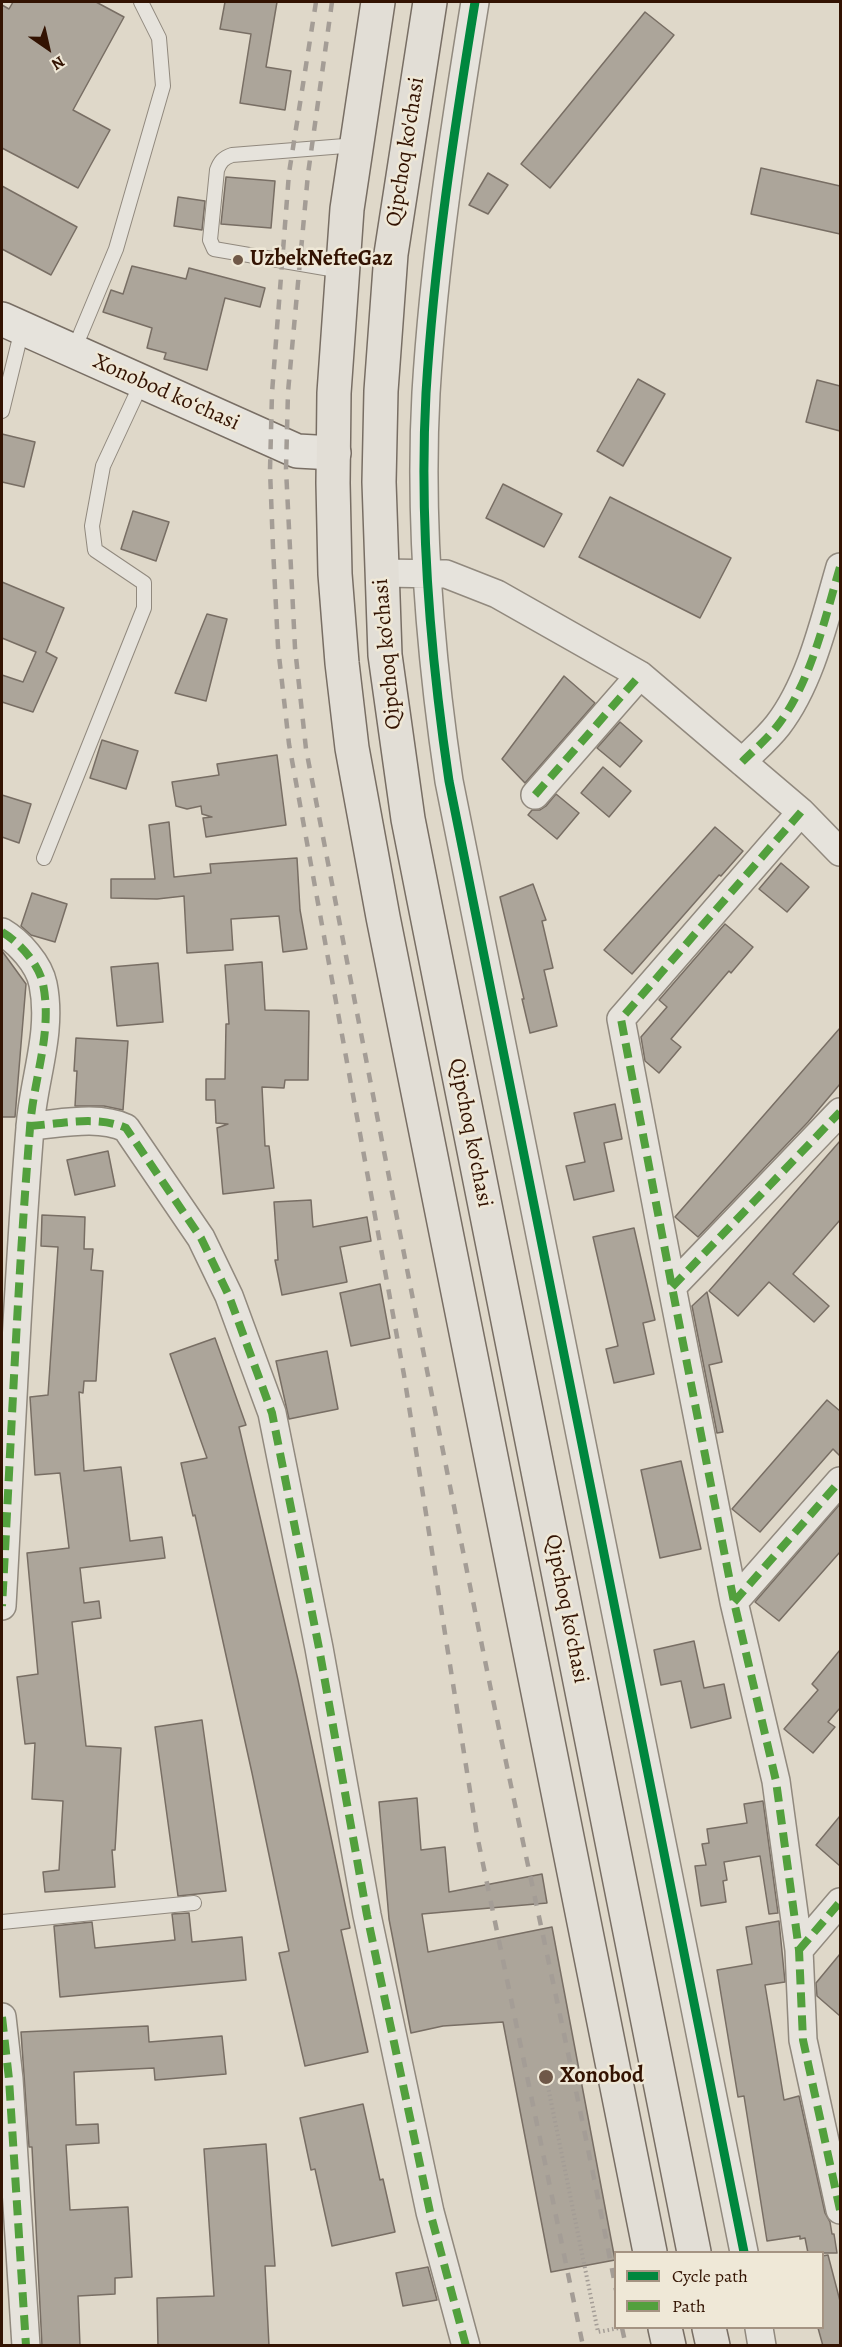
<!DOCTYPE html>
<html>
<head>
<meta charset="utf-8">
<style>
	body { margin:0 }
	#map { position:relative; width:842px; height:2347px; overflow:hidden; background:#dfd8c9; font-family:Alegreya,serif }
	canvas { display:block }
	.frame { position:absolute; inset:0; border:3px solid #331302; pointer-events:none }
	.legend { position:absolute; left:614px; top:2251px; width:210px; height:78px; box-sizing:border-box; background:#efe8d7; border:2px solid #a49382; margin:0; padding:8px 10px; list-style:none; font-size:18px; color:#331302 }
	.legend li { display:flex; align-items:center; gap:12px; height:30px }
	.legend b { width:30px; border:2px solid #a49382 }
	.north { position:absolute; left:18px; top:18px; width:60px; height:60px; -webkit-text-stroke:4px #efe8d7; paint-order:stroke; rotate:146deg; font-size:16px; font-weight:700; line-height:24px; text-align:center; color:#331302 }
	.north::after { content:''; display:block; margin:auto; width:21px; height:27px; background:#331302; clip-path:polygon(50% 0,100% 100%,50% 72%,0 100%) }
</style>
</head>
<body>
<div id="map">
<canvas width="842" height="2347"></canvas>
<div class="frame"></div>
<ul class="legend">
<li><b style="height:8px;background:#00873e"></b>Cycle path</li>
<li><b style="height:8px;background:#52a03d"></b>Path</li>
</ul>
<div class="north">N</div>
</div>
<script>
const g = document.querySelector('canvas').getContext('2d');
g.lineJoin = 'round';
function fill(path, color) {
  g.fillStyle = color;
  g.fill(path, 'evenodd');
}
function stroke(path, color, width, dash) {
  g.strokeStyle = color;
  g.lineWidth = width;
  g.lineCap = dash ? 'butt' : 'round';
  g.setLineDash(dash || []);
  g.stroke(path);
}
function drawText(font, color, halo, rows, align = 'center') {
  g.font = font + ' Alegreya,serif';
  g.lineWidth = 5;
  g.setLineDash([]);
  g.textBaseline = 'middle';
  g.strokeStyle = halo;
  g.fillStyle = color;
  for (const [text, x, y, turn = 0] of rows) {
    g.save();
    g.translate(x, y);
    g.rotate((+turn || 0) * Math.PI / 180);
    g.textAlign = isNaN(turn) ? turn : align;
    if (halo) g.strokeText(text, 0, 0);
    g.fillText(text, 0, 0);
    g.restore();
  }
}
const building = new Path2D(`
	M13,2h83l28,15 -51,93 37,20 -32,58 -76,-40v-143l7,4z
	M225,2h52l-11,65 25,4 -6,39 -45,-7 11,-69 -31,-5z
	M645,12l29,23 -124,153 -29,-24z
	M761,168l79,18v48l-89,-20z
	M488,173l20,12 -20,29 -19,-9z
	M226,177l49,4 -4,47 -50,-4z
	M2,186l75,41 -26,48 -49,-26z
	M178,197l27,4 -3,29 -28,-4z
	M132,266l54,13 3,-11 76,20 -5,19 -35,-9 -18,72 -43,-11 2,-6 -19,-5 5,-20 -49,-16 8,-22 12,4z
	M638,379l27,15 -42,72 -26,-15z
	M817,380l23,6v45l-34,-9z
	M2,434l33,8 -11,45 -22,-5z
	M503,484l59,30 -18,33 -58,-29z
	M610,497l121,61 -31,60 -121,-61z
	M133,511l36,11 -13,39 -35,-12z
	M2,582l62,26 -18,44 11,6 -24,54 -31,-10v-27l21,7 13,-30 -34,-14z
	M207,614l20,5 -21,82 -31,-8z
	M564,676l31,27 -70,80 -23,-24z
	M620,722l22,19 -22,26 -23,-19z
	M102,740l36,11 -12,38 -36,-11z
	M277,755l9,70 -80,12 -3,-19 9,-1 -10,-3 -1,-8 -14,3 -11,-3 -4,-24 47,-7 -2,-11z
	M603,767l28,24 -22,26 -28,-24z
	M556,794l23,19 -22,26 -29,-24 4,-5h8l6,-4z
	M2,795l29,9 -12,39 -17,-6z
	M169,822l5,55 37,-4 -1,-9 87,-6 3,52 7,39 -24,3 -4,-36 -48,3 2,31 -46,3 -3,-57 -27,3 -46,-1v-19h44l-6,-54z
	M715,827l28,24 -22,25 -2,-1 -87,99 -28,-24z
	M781,863l28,24 -22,25 -28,-23z
	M533,884l13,36 -4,1 11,47 -9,2 13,56 -27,7 -8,-34h2l-24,-102z
	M32,893l35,11 -12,38 -24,-7 -10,-9z
	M725,924l28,23 -22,26 -2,-2 -58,68 10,8 -22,26 -14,-12 -4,-24 26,-30 -8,-7z
	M2,951l24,33 -11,133h-13z
	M262,962l3,48 44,1 -1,69h-23l-1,8 -22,-1 3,59h4l5,42 -51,6 -6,-66 11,-4 -12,-1 -1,-23h-9v-21h19l1,-55h3l-4,-59z
	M158,963l5,59 -46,4 -6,-59z
	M840,1028v56l-32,38 -110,115 -23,-20z
	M76,1038l52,3 -5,69 -19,-4h-29l2,-35h-3z
	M615,1104l7,35 -18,4 10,48 -40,9 -8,-34 19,-4 -11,-49z
	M840,1141v79l-47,54 36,32 -15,16 -45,-40 -31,34 -29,-25z
	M108,1151l7,35 -40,9 -8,-35z
	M311,1200l2,27 54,-10 4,24 -31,6 7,35 -65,13 -7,-35h3l-4,-58z
	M42,1215l43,2 -1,32h9l-2,21 12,1 -7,110h-12l-1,12 -4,-1 5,79 37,-4 9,74 32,-4 3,21 -85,10 4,35 15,-2 2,17 -29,4 14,124 35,2 -6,102h-3l3,37 -70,5 -2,-20 16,-2 4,-69 -31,-2 3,-56 -10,1 -8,-67 21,-3 -11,-121 42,-5 -9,-75 -25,2 -5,-78 18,-2 10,-148 -17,-1z
	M634,1228l21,92 -12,3 11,51 -40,9 -8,-34 12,-3 -25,-109z
	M380,1284l10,54 -39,8 -11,-53z
	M707,1292l15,70 -13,3 14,67 -6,1 -25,-127z
	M215,1338l31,87 -7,2 59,253 52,248 -9,2 27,122 -63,14 -26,-113 10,-2 -37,-178 -57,-258 -2,1 -12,-53 26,-5 -37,-104z
	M327,1351l11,58 -49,10 -13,-58z
	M827,1400l13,11v45l-7,-7 -73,83 -28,-23z
	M681,1461l20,88 -41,9 -19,-88z
	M840,1504v48l-61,69 -24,-19z
	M694,1641l10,47 20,-4 7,34 -40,10 -10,-47 -20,4 -7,-35z
	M840,1650v58l-12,14 7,5 -22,26 -29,-24 34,-39 -6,-6z
	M202,1720l24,171 -48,5 -23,-169z
	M417,1798l4,52 24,-3 4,45 93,-18 5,29 -125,11 6,38 124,-25 63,333 -64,12 -48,-250 -60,4 -32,7 -22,-114 -10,-117z
	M763,1801l15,112 -9,1 -9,-58 -36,6 3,18 -4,1 3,21 -25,4 -6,-40 11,-1 -4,-21 7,-1 -2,-14 40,-6 -3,-19z
	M840,1816v50l-24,-21z
	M189,1913l3,29 50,-5 4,43 -186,17 -6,-71 38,-4 3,26 80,-8 -3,-26z
	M779,1921l6,61 -20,3 19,115 15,-4 26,117 5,9 2,12h2l3,19h-29l-3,-15 -5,1v-3l-33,5 -23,-145 -6,1 -21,-127 35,-6 -6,-37z
	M840,1954v62l-23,-20 -1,-13z
	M148,2026l1,16 73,-6 4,38 -71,6 -1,-12 -80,4 2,53 22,-1 1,19 -33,2 4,65 58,-3 4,70 -17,1v16l-37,2 2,50h-38l-10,-199h-3l-8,-115z
	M363,2104l17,76 3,-1 12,53 -63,14 -17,-77 -4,1 -11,-52z
	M266,2144l9,122h-10l4,80h-111l-1,-48 57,-2 -10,-147z
	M828,2255l12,46v45h-17l-5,-18h4v-72z
	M428,2267l9,33 -34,6 -7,-33z`);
fill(building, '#aca59a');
stroke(building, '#786e64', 1.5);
const lane = new Path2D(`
	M342,271l-128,-22 -4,-9 7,-70c3,-8 6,-12 15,-15l125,-10
	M73,352l43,-103 47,-163 -4,-48 -18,-36
	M2,411l20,-82
	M44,858l100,-250v-25l-49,-33 -3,-24 11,-60 39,-84
	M2,1922l192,-19`);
const street = new Path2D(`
	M475,2c-21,129 -41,259 -49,391 -7,129 4,260 23,388l295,1471
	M381,573l65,1 51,20 143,81 161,137 39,40
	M742,762c12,-12 26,-24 36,-37 33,-43 47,-107 62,-158
	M535,795l105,-120
	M801,812l-180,207 51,268 62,315 42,179 23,169 4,90 37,170
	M2,932c17,10 37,32 41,52 10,49 -10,96 -13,144 -13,159 -19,319 -28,478
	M30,1126c30,-2 67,-11 96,2l75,110 28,58 43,117 47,235 48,267 63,297 36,134
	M672,1287l168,-175
	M734,1602l106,-121
	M799,1950l41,-48
	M2,2017l7,62 17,267
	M759,2328l3,18`);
const secondary = new Path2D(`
	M2,319l295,132 37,2`);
const primary = new Path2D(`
	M378,2l-31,207 -13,184 -1,90 2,91 7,89 10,85 31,169 267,1335
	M430,2l-39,252 -10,137 -2,91 6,173 23,164 16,81 270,1352
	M665,2328l4,18
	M709,2328l4,18`);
stroke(lane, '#91897e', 16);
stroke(street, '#91897e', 30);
stroke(secondary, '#786e64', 36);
stroke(primary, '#786e64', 36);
stroke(new Path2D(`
	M546,2077l52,255 21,-4`), '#a49d96', 4, [1.5, 3]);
stroke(lane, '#e6e3dc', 14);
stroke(street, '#e6e3dc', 27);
stroke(secondary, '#e6e3dc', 33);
stroke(primary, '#e2ded6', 33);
stroke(new Path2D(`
	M316,2l-27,171 -17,220 -2,77 3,78 5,99 11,97 115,631 73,460 106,511
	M332,2l-24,172 -20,218 -2,77 9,179 11,101c61,316 122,631 186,946 41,198 86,396 124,595
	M622,2328l4,18`), '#a49d96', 4.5, [10, 10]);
stroke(new Path2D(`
	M742,762c12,-12 26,-24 36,-37 33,-43 47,-107 62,-158
	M535,795l105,-120
	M801,812l-180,207 51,268 62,315 42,179 23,169 4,90 37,170
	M2,932c17,10 37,32 41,52 10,49 -10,96 -13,144 -13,159 -19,319 -28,478
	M30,1126c30,-2 67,-11 96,2l75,110 28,58 43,117 47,235 48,267 63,297 36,134
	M672,1287l168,-175
	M734,1602l106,-121
	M799,1950l41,-48
	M2,2017l7,62 17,267`), '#52a03d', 8, [15, 8]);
stroke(new Path2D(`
	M475,2c-21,129 -41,259 -49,391 -7,129 4,260 23,388l295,1471`), '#00873e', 9);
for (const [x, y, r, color] of [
	[238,260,6,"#6f5848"],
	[546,2077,8,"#6f5848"]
]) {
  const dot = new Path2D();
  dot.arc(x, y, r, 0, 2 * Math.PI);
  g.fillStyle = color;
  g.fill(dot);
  stroke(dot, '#efe8d7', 2);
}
drawText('22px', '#331302', '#efe8d7', [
	["Qipchoq ko'chasi",406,152,-81],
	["Xonobod koʻchasi",166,393,24],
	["Qipchoq ko'chasi",388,654,-95],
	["Qipchoq ko'chasi",470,1133,79],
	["Qipchoq ko'chasi",566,1609,79]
]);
drawText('bold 22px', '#331302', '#efe8d7', [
	["UzbekNefteGaz",250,260],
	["Xonobod",560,2077]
], 'left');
</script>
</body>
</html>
